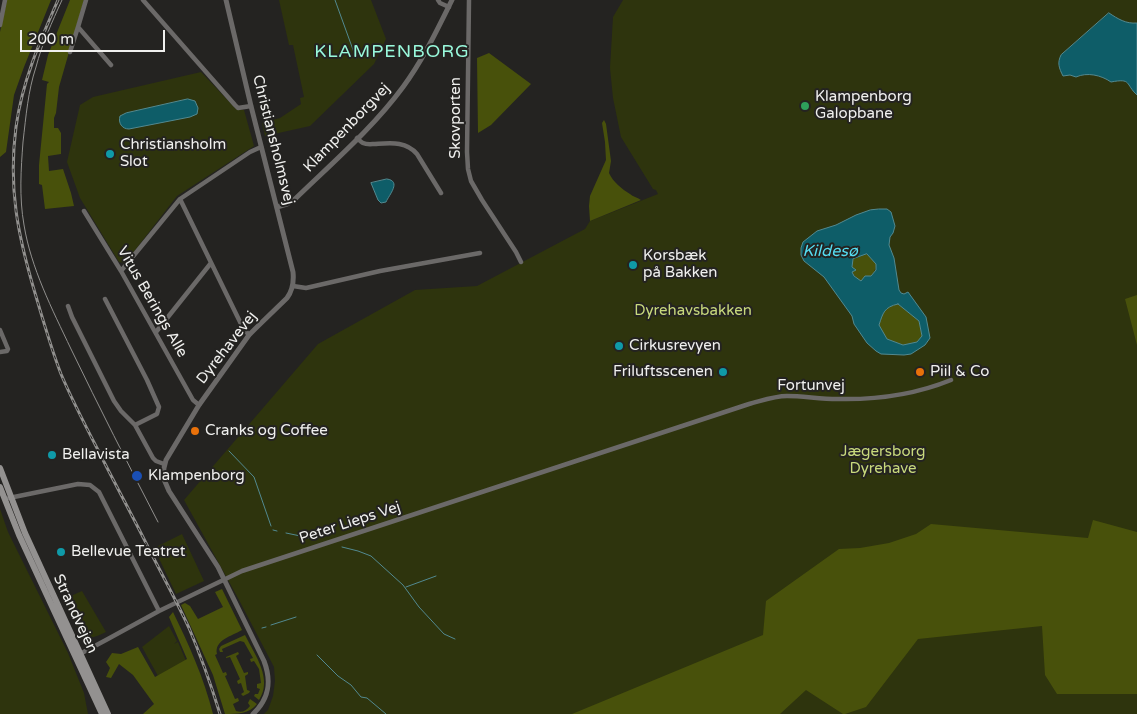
<!DOCTYPE html>
<html>
<head>
<meta charset="utf-8">
<style>
	body { margin:0 }
	#map { position:relative; width:1137px; height:714px; overflow:hidden; background:#242321; font-family:"Varela Round",sans-serif }
	canvas { display:block }
	.scale { position:absolute; left:20px; top:30px; width:145px; height:22px; box-sizing:border-box; border:2px solid #f0f0ee; border-top:0; padding-left:6px; font-size:15px; line-height:18px; white-space:nowrap; color:#f0f0ee; -webkit-text-stroke:4px #242321; paint-order:stroke }
</style>
</head>
<body>
<div id="map">
<canvas width="1137" height="714"></canvas>
<div class="scale">200 m</div>
</div>
<script>
const g = document.querySelector('canvas').getContext('2d');
g.lineJoin = 'round';
function fill(path, color) {
  g.fillStyle = color;
  g.fill(path, 'evenodd');
}
function stroke(path, color, width, dash) {
  g.strokeStyle = color;
  g.lineWidth = width;
  g.lineCap = dash ? 'butt' : 'round';
  g.setLineDash(dash || []);
  g.stroke(path);
}
function drawText(font, color, halo, rows, align = 'center') {
  g.font = font + ' "Varela Round",sans-serif';
  g.lineWidth = 4;
  g.setLineDash([]);
  g.textBaseline = 'middle';
  g.strokeStyle = halo;
  g.fillStyle = color;
  for (const [text, x, y, turn = 0] of rows) {
    g.save();
    g.translate(x, y);
    g.rotate((+turn || 0) * Math.PI / 180);
    g.textAlign = isNaN(turn) ? turn : align;
    if (halo) g.strokeText(text, 0, 0);
    g.fillText(text, 0, 0);
    g.restore();
  }
}
fill(new Path2D(`
	M279,0h92l15,39 -12,25 -64,62 -45,10 -3,-13 18,-5 21,-14 -1,-6 4,-1 -11,-52h-4z
	M623,0h514v714h-873l4,-4 5,-14 2,-15 -1,-14 -36,-69 -54,-98 134,-156 97,-54 62,-4 108,-57 5,-8 68,-27 -2,-4 -3,-1 -32,-52 -8,-39 -3,-30 3,-51z
	M201,72l35,37 8,1 10,36 -77,50 -52,67 -6,-1 -39,-64 -13,-36 13,-57 13,-8z
	M0,509l8,23 60,121 16,40 4,21h-88z
	M182,534l22,47 -28,13 -22,-46z
	M82,591l24,41c-10,5 -19,9 -27,0l-15,-33z
	M169,626l8,15 -3,3 4,-2 8,19 -28,15 -16,-29z`), '#2e340d');
fill(new Path2D(`
	M7,0h44l-27,67 -10,28 -8,57 -6,5v-125z
	M70,0h14l-25,87 -3,26 -2,5v10h4l3,5v21l-13,2 1,15 14,-2 8,24 3,13 -29,3 -3,-24 -3,-1v-19l8,-81 2,-2 -7,-2 6,-25z
	M489,53l42,31 -40,41 -13,8 -1,-75z
	M604,120l2,4 5,37 -2,12c4,9 13,16 21,21 3,3 7,3 11,6l-51,21 -1,-15 1,-10 16,-36 -1,-18 -3,-19z
	M867,254l9,10c-1,11 -6,12 -15,18 -10,-8 -9,-11 -8,-23z
	M1137,295v50l-12,-46z
	M898,304l21,17 3,15 -5,6 -14,3 -16,-6 -8,-14c4,-13 5,-18 19,-21z
	M1093,520l44,12v162h-80l-12,-19 -3,-49 -124,13 -52,68 -21,7h-2l-37,-24 -26,24h-208l191,-79 3,-34 73,-52 21,-1 29,-5 27,-9 15,-10 157,14z
	M222,589l20,41c-10,6 -28,10 -25,24l-2,1 8,18 3,-1 1,3 -2,1 10,23 3,-1 1,3 -6,3 3,7c6,2 10,0 14,-5l-2,-3 2,-4 7,5c-8,10 -19,10 -32,10l-12,-39 -32,-70 4,-2 5,3 8,13 25,-12 -8,-15z
	M173,612c16,33 31,66 40,102h-70l11,-10 -21,-29 -14,-11 -8,14 -5,-1 4,-9 -4,-6 6,-9 9,1 17,-7 17,30 32,-18 -18,-42z
	M245,635c10,20 28,44 14,65l-5,-4 1,-2h3l2,-5 -3,-1v-4l4,-1 -2,-14 -5,-8 -3,1 -1,-3 3,-1 -9,-16 -4,-1 -18,8 1,3h-3l-1,-3 2,-3z
	M238,652l1,2 -3,2 8,17 4,-1v2l-3,2 2,14 3,1 -1,2 -6,3 -2,-2 3,-2 -3,-9 -3,1 -1,-3 3,-2 -10,-22 -4,1v-1z`), '#48510b');
const water = new Path2D(`
	M1109,13c9,6 17,11 28,10v72c-12,-11 -5,-17 -26,-13 -10,-7 -24,-10 -35,-5l-6,-2 -7,1c-4,-8 -6,-13 -2,-21z
	M188,99l7,2 3,7 -1,6 -7,3 -61,12c-7,0 -11,-6 -9,-13l6,-3z
	M387,179c15,2 2,16 -1,23l-5,1 -3,-3 -7,-17z
	M879,209h8l4,3 4,14 -2,7 -3,4 -1,8 5,13 5,32 2,3 3,1 4,-2 18,25 4,21 -5,7 -14,9 -7,1 -23,-1 -5,-3 -9,-8 -13,-19 -2,-8 -28,-39 -20,-16 -3,-6v-7l2,-6 14,-11 19,-6 20,-10 14,-5zM867,254l9,10v6l-5,6h-6l-4,5 -7,-5 -2,-4 4,-2 -4,-3 1,-8zM898,304l21,17 3,15 -5,6 -14,3 -16,-6 -8,-14c4,-12 5,-18 19,-21z`);
fill(water, '#0e5d68');
stroke(water, '#528990', 1);
stroke(new Path2D(`
	M335,0l21,58
	M229,451l25,26 17,49
	M273,530l4,1
	M286,533l24,5
	M342,547l16,4 13,5 32,29 16,22 25,27 11,5
	M406,587l30,-11
	M271,625l25,-8
	M262,628l4,-1
	M317,655l21,21 13,9 10,12 6,1 19,16`), '#528990', 1);
stroke(new Path2D(`
	M86,0l-8,27 33,38
	M143,0l92,105 3,3 13,-2
	M438,0l2,3 9,4
	M469,0l-2,152 1,17 3,12 11,19 34,52 5,10
	M0,25l5,-25
	M70,52l8,-25
	M357,138c2,2 4,4 6,5 4,2 9,1 12,1 16,-1 31,-3 42,10l24,39
	M180,199l63,129 6,7
	M84,211l37,60 72,129 6,5
	M121,271l59,-72 70,-47 11,-5
	M293,286l13,2 74,-17 100,-18
	M105,299l42,81 12,27 -2,7 -22,11
	M68,306l4,11 42,84 7,10 14,14 18,33 3,3 8,3
	M0,330l8,19 -1,2 -7,1
	M156,332l55,-69
	M9,498l69,-14 12,1 9,7 60,119
	M78,655l28,-15 53,-29 83,-40 507,-167c12,-3 25,-8 38,-8 16,0 33,3 50,3 39,1 77,-4 114,-19`), '#6b6968', 4.5);
stroke(new Path2D(`
	M226,0l25,106 42,166c1,10 0,18 -6,26l-31,30 -7,7 -50,70 -33,55 -2,8 -1,9 6,14 49,76 46,94c8,21 5,38 -11,53
	M277,207l10,-3 7,-4c37,-36 79,-72 109,-113 20,-27 34,-57 49,-87`), '#6b6968', 5);
stroke(new Path2D(`
	M0,468l25,65 83,181
	M0,487l19,48 31,67 52,112`), '#939190', 6);
stroke(new Path2D(`
	M62,0c-10,22 -20,44 -26,67 -8,24 -10,49 -13,75 -2,27 -4,55 1,83 7,43 28,84 47,124 28,58 57,115 87,173`), '#91908e', 1);
const rail = new Path2D(`
	M58,0c-18,41 -36,82 -42,127 -8,61 2,109 19,166 8,27 16,55 26,81 11,26 24,51 37,76 16,32 33,63 49,95 14,28 29,55 42,83 12,28 22,57 31,86`);
stroke(rail, '#91908e', 3);
stroke(rail, '#242321', 1, [4]);
for (const [x, y, r, color] of [
	[805,106,5,"#2e9e5b"],
	[110,154,5,"#0f9aa8"],
	[633,265,5,"#0f9aa8"],
	[619,346,5,"#0f9aa8"],
	[723,372,5,"#0f9aa8"],
	[920,372,5,"#e8710a"],
	[195,431,5,"#e8710a"],
	[52,455,5,"#0f9aa8"],
	[137,476,6,"#1a4fb4"],
	[61,552,5,"#0f9aa8"]
]) {
  const dot = new Path2D();
  dot.arc(x, y, r, 0, 2 * Math.PI);
  g.fillStyle = color;
  g.fill(dot);
  stroke(dot, '#242321', 2);
}
drawText('15px', '#f0f0ee', '#242321', [
	["Klampenborg",815,97],
	["Galopbane",815,114],
	["Christiansholm",120,145],
	["Slot",120,162],
	["Korsbæk",643,256],
	["på Bakken",643,273],
	["Cirkusrevyen",629,346],
	["Friluftsscenen",713,372,"right"],
	["Piil & Co",930,372],
	["Cranks og Coffee",205,431],
	["Bellavista",62,455],
	["Klampenborg",148,476],
	["Bellevue Teatret",71,552]
], 'left');
drawText('15px', '#f0f0ee', '#242321', [
	["Skovporten",456,118,-90],
	["Klampenborgvej",347,128,-46],
	["Christiansholmsvej",273,140,76],
	["Vitus Berings Alle",152,302,60],
	["Dyrehavevej",227,348,-52],
	["Fortunvej",811,386],
	["Peter Lieps Vej",350,523,-18],
	["Strandvejen",75,614,65]
]);
drawText('15px', '#c8d97c', '#242321', [
	["Dyrehavsbakken",693,311],
	["Jægersborg",883,452],
	["Dyrehave",883,469]
]);
drawText('italic 16px', '#55ddf2', '#242321', [
	["Kildesø",830,252]
]);
g.letterSpacing = '1px';
drawText('18px', '#99f9dc', '#242321', [
	["KLAMPENBORG",392,52]
]);
g.letterSpacing = '0px';
</script>
</body>
</html>
